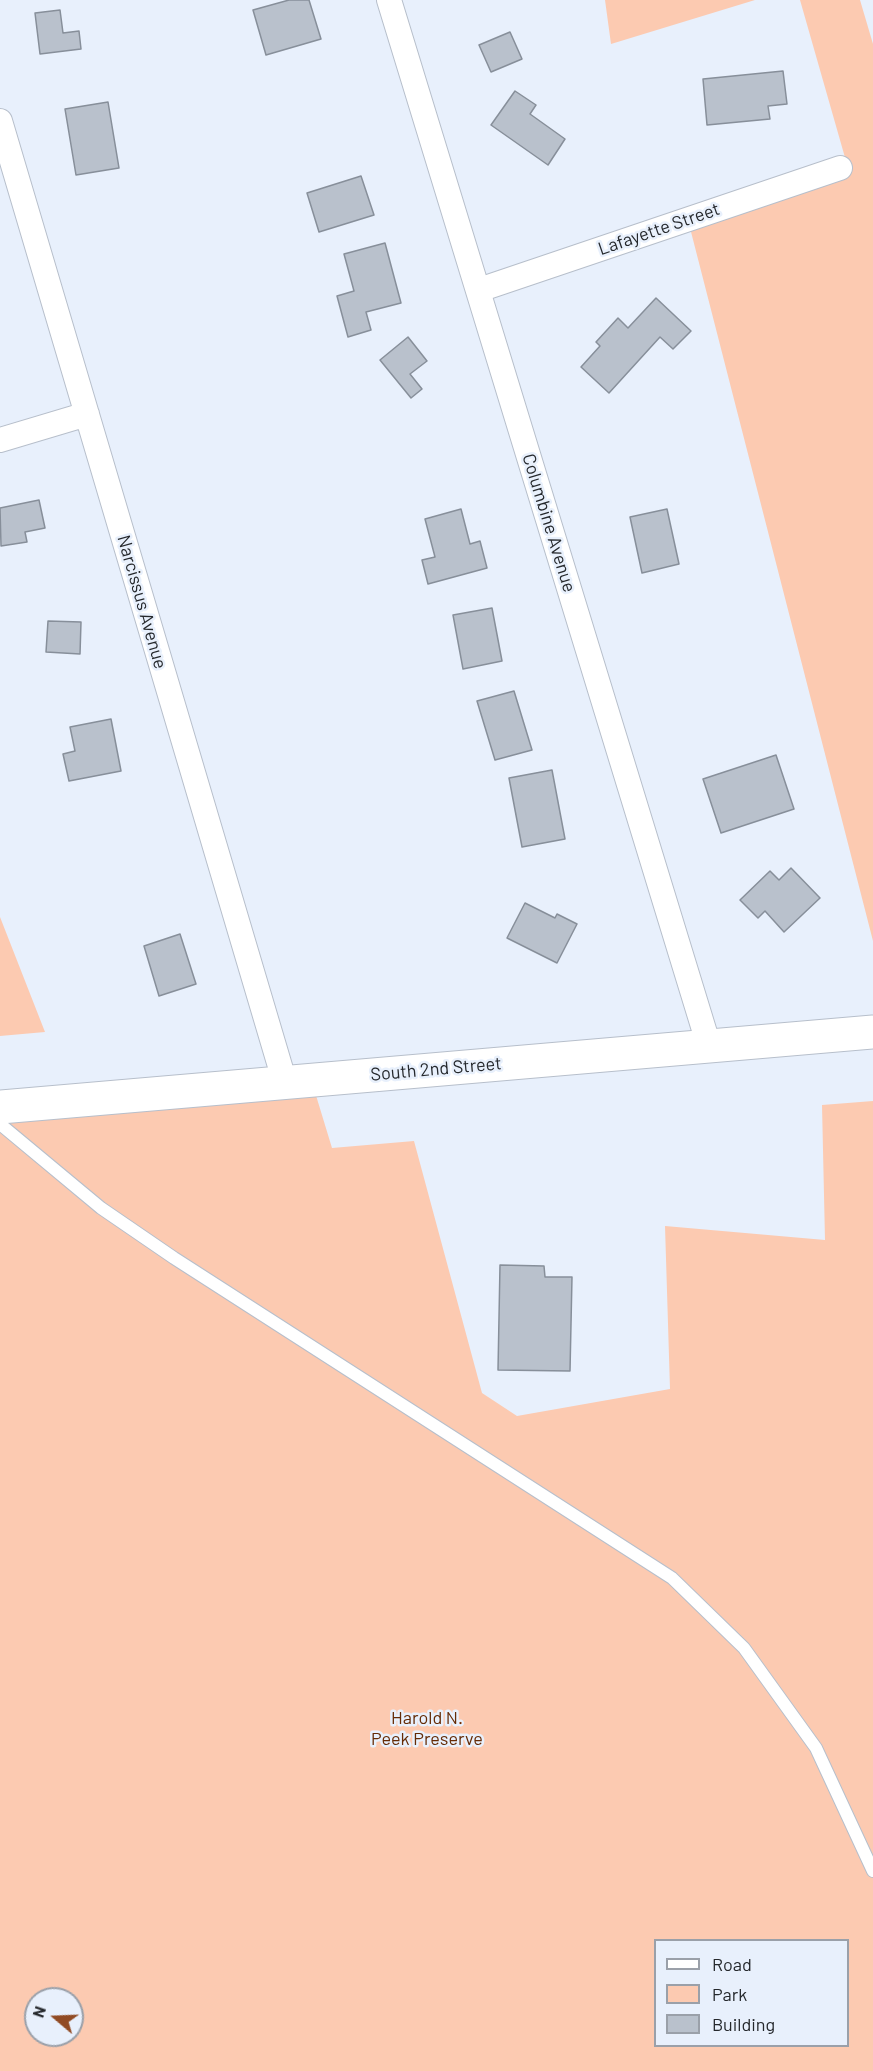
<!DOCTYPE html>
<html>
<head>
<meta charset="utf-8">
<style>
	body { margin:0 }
	#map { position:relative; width:873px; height:2071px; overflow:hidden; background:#e8f0fc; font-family:Barlow,sans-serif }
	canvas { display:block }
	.legend { position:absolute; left:654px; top:1939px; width:195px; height:108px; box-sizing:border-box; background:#e8f0fc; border:2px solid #9aa0a9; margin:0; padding:8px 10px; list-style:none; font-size:18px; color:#25282c }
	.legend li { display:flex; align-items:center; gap:12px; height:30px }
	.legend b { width:30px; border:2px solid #9aa0a9 }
	.north { position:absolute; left:24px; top:1987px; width:60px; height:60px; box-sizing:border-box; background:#e8f0fc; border:2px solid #9aa0a9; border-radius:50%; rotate:289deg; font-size:16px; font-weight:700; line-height:24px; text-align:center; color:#25282c }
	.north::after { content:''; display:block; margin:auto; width:21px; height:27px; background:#914b24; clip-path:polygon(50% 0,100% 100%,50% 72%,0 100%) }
</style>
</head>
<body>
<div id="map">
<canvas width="873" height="2071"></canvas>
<ul class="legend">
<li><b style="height:8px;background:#fff"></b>Road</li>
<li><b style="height:16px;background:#fccab1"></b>Park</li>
<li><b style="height:16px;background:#b9c1cc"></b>Building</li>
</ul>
<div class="north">N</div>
</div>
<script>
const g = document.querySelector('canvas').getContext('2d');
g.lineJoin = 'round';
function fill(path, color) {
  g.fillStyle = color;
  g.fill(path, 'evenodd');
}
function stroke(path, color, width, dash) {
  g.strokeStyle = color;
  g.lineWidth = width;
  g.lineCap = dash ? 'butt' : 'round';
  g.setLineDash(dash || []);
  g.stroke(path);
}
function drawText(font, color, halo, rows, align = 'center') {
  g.font = font + ' Barlow,sans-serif';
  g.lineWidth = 5;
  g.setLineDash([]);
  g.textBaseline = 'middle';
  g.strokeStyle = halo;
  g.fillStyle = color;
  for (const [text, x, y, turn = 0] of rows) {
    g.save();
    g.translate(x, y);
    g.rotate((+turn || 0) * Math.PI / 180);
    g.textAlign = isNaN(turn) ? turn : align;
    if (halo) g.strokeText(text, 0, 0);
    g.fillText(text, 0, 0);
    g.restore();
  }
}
fill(new Path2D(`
	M605,0h150l-144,44z
	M800,0h60l13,44v897l-184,-717 161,-49z
	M0,917l45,115 -45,4z
	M311,1079l21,69 82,-7 68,252 35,23 153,-27 -5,-163 160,14 -3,-135 51,-4v970h-873v-967zM656,1940h192v106h-192zM36,1999h36v36h-36z`), '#fccab1');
const building = new Path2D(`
	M289,0h20l12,39 -55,16 -13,-45z
	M60,10l3,23 16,-2 2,18 -41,5 -5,-41z
	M510,32l12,27 -31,13 -12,-27z
	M783,71l4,33 -19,2 2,13 -63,6 -4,-46z
	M515,91l21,14 -6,9 35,25 -17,26 -57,-40z
	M108,102l11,66 -43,7 -11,-66z
	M361,176l13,39 -55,17 -12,-39z
	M385,243l16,60 -35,9 5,18 -23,7 -11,-41 17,-5 -10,-37z
	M656,298l35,33 -18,18 -13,-12 -51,56 -28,-26 19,-21 -4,-4 22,-24 10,10z
	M408,337l19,24 -17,13 12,15 -11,9 -31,-38z
	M39,500l6,28 -20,4 2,10 -26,4 -1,-38z
	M461,509l9,35 10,-3 7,27 -59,16 -6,-24 13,-3 -10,-38z
	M667,509l12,55 -37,9 -12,-56z
	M492,608l10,53 -39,8 -10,-54z
	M48,621l33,1 -1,32 -34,-2z
	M514,691l18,59 -37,10 -18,-59z
	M111,719l10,52 -52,10 -6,-27 12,-3 -5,-24z
	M776,755l18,54 -73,24 -18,-54z
	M552,770l13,69 -43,8 -13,-69z
	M791,868l29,30 -36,34 -19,-21 -7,7 -18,-18 30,-29 9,9z
	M525,903l30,15 2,-4 20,10 -20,39 -50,-25z
	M180,934l16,50 -37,12 -15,-50z
	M500,1265l44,1 1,11h27l-2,94 -72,-1z`);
fill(building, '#b9c1cc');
stroke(building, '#878f9a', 1.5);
const lane = new Path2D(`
	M0,1124l101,84 73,50 498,320 72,70 72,100 57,123`);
const street = new Path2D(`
	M389,0l320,1046
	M0,121l285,962
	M479,290l361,-122
	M0,440l87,-26`);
const primary = new Path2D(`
	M0,1107l873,-75`);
stroke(lane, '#b7bfcb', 14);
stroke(street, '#b7bfcb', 26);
stroke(primary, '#b7bfcb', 35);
stroke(lane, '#fff', 12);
stroke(street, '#fff', 24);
stroke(primary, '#fff', 33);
drawText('18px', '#25282c', '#e8f0fc', [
	["Lafayette Street",659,229,-19],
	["Columbine Avenue",549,523,73],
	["Narcissus Avenue",142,602,74],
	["South 2nd Street",436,1069,-5]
]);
drawText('18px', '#652b06', '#e8f0fc', [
	["Harold N.",427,1718],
	["Peek Preserve",427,1739]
]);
</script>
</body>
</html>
